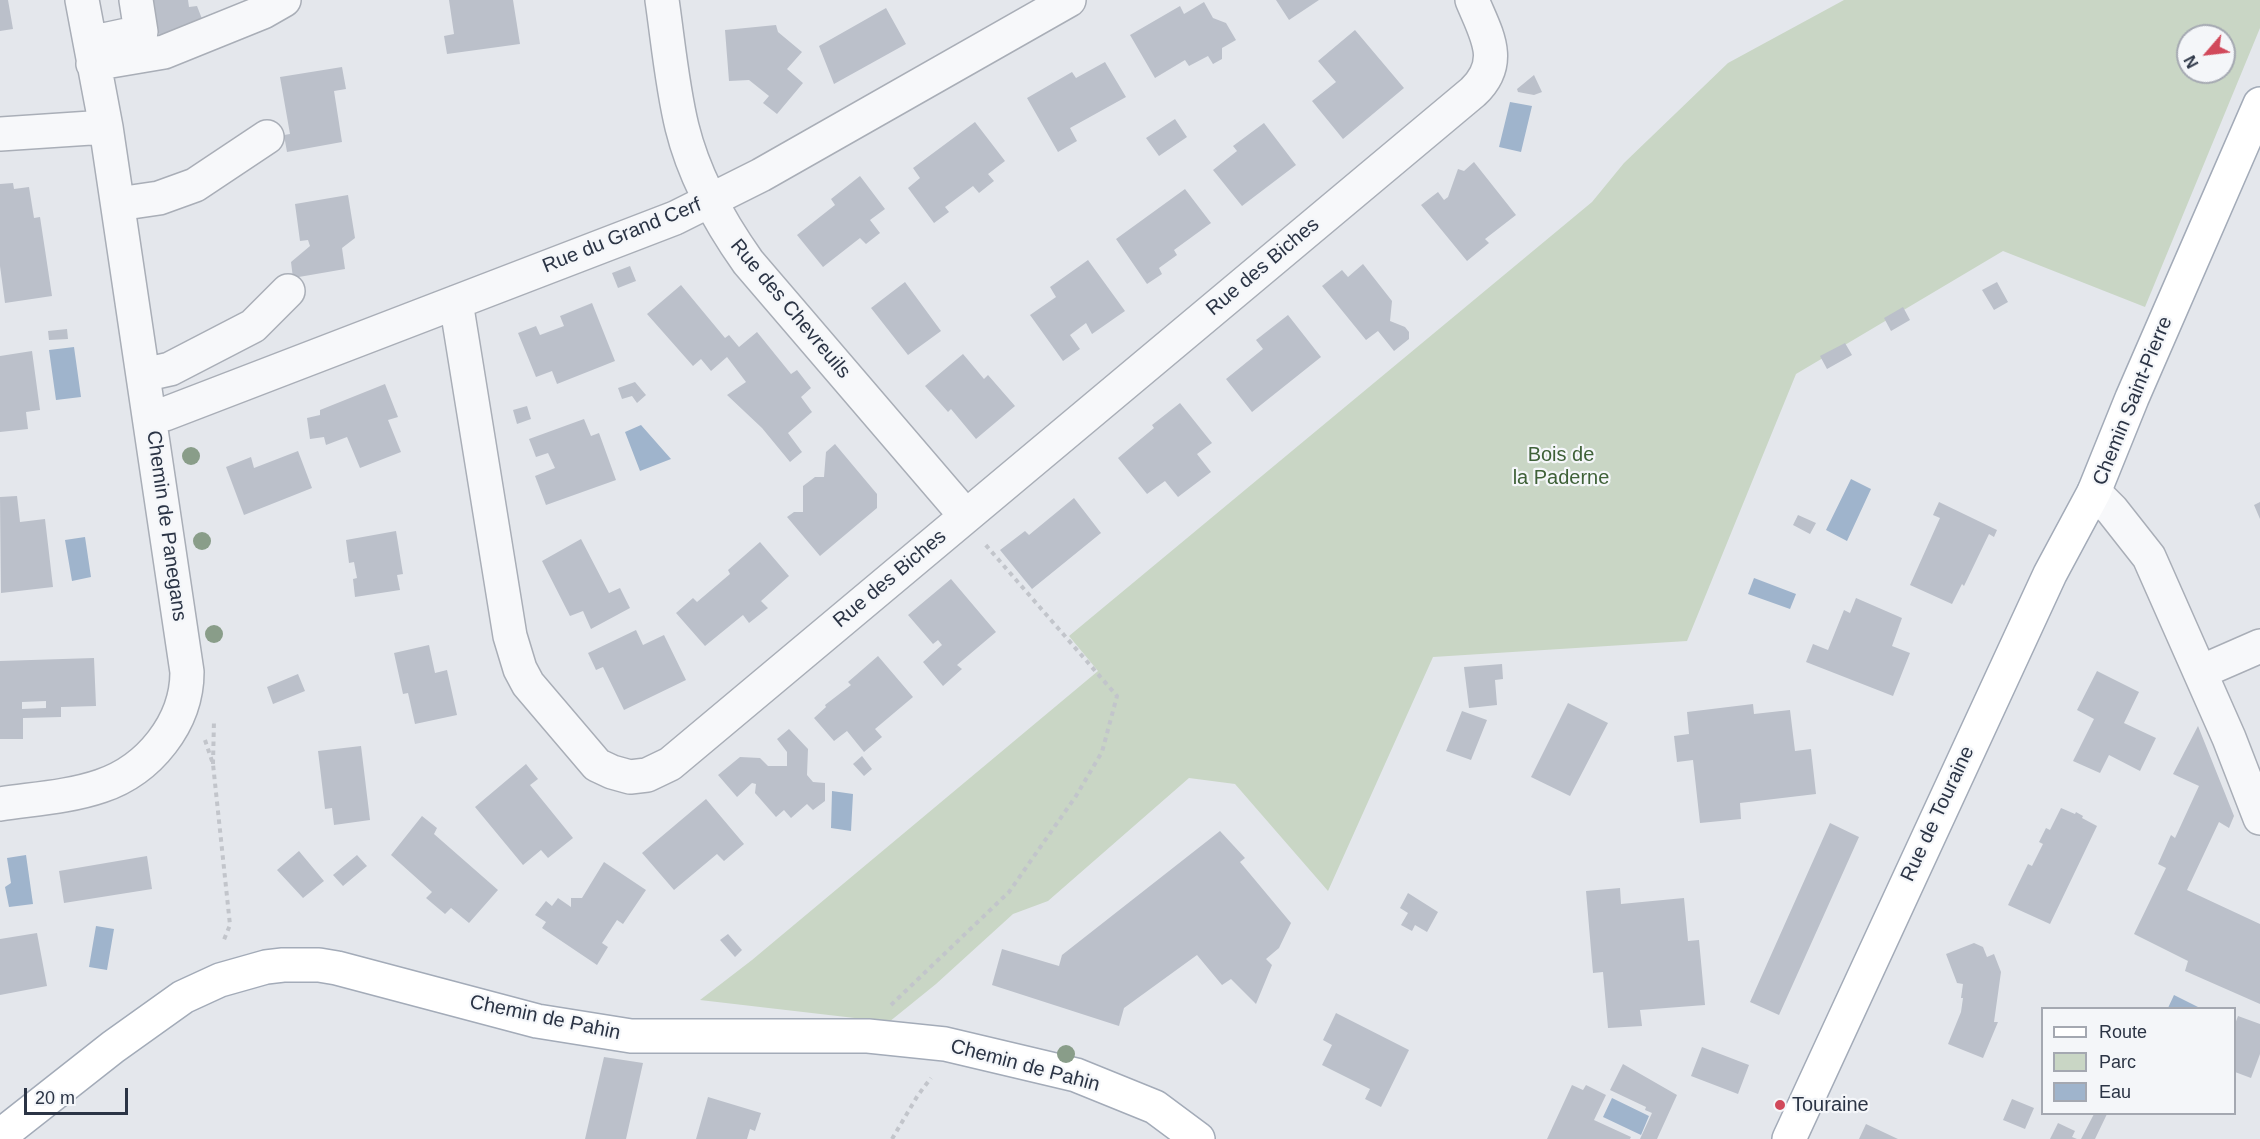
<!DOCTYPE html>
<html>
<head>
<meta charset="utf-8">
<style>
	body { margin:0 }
	#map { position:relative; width:2260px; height:1139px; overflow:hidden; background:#e4e7ec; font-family:Arial,sans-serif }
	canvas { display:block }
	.legend { position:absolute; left:2041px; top:1007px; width:195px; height:108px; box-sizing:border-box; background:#f4f6f9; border:2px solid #a4a8b1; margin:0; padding:8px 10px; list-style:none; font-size:18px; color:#2b3445 }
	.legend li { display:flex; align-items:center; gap:12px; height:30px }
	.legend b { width:30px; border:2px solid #a4a8b1 }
	.north { position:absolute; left:2176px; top:24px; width:60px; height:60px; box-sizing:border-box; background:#f4f6f9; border:2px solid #a4a8b1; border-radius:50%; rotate:242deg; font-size:16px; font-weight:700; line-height:24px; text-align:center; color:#2b3445 }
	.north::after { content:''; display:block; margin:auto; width:21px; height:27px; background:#d1495b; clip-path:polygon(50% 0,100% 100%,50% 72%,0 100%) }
	.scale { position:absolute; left:24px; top:1088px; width:104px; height:27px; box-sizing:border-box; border:3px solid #2b3445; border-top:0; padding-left:8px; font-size:18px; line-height:21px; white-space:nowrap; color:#2b3445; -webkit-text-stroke:4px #f4f6f9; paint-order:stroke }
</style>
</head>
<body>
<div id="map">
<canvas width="2260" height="1139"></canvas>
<ul class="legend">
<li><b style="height:8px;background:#fff"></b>Route</li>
<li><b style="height:16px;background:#c9d6c5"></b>Parc</li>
<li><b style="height:16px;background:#9fb4cc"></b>Eau</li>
</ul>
<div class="north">N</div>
<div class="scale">20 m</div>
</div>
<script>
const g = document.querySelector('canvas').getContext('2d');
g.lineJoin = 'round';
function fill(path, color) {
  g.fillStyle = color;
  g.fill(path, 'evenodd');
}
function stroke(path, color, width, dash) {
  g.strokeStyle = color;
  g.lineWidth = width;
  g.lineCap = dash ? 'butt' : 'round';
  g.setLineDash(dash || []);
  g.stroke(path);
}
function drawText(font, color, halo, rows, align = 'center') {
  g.font = font + ' Arial,sans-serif';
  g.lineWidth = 4.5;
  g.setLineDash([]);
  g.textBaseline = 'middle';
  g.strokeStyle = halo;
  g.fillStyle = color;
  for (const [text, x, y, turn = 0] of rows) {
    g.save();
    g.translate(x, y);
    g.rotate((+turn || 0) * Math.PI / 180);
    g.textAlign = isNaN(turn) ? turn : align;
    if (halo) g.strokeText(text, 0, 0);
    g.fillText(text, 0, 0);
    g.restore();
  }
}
fill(new Path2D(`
	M1844,0h416v28l-115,279 -142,-56 -207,123 -109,267 -254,16 -105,234 -93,-107 -46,-6 -141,123 -35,13 -77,70 -47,38 -189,-22 52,-40 346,-289 -29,-35 523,-434 32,-39 104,-100zM2188,36h36v36h-36z`), '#c9d6c5');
fill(new Path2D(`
	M1510,102l22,4 -11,46 -22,-5z
	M74,347l7,50 -25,3 -7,-50z
	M641,425l30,34 -31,12 -15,-39z
	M1851,479l20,10 -24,52 -21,-11z
	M85,537l6,40 -19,4 -7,-41z
	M1754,578l42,16 -6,15 -42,-15z
	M832,791l21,3 -2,37 -20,-3z
	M26,855l7,49 -24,3 -4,-20 6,-4 -4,-25z
	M96,926l18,3 -7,41 -18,-3z
	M2174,995l24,12 -1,1h-29z
	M1612,1098l37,18 -8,19 -38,-18z`), '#9fb4cc');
fill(new Path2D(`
	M0,0h8l5,29 -13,2z
	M146,0h42l1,7 8,-1 7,18 -43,18 -5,-23 -7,1z
	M449,0h64l7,44 -73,10 -3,-18 10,-2z
	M1276,0h43l-30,20z
	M1204,2l9,16 13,5 10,17 -14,8v11l-9,5 -5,-8 -19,10 -4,-6 -30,18 -25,-43 50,-29 4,8z
	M886,8l20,36 -72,40 -15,-38z
	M776,25l2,7 24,20 -15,17 16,14 -26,31 -14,-11 6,-7 -20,-16 -20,1 -4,-51z
	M1355,30l49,58 -61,51 -31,-38 24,-19 -18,-21z
	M1105,62l21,35 -56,31 7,13 -19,11 -31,-54 45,-26 4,6z
	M342,67l4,22 -12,2 8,51 -55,10 -3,-17 6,-1 -10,-57z
	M1534,75l8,17 -8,3 -16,-3 -1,-3z
	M1175,119l12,18 -28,19 -13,-18z
	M975,122l30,39 -17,13 6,7 -15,12 -6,-7 -28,21 4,5 -15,11 -26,-35 12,-10 -7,-10z
	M1264,123l32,42 -54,41 -29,-36 24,-19 -4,-5z
	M1474,162l42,53 -31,24 4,4 -22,18 -46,-56 17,-13 6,8 4,-3 10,-28 6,2z
	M860,176l25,33 -15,11 10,13 -14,11 -6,-6 -37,29 -26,-32 38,-30 -4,-6z
	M13,183l1,6 15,-2 5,31 6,-1 12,79 -47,7 -5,-37v-82z
	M1185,189l26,34 -37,27 3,5 -18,13 3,6 -15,10 -31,-45z
	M348,195l7,43 -13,10 3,21 -52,9 -2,-16 19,-16 -2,-6 -8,1 -5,-37z
	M1088,260l37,51 -33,23 -6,-11 -16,12 10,14 -17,12 -33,-46 26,-18 -6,-10z
	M1363,264l29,37 -2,20 15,6 4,5v7l-15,12 -16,-20 -12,9 -44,-54 20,-16 6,7z
	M630,266l6,15 -18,7 -6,-15z
	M905,282l36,49 -33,24 -37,-47z
	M1997,282l11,20 -14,8 -12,-20z
	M681,285l44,53 4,-3 10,12 18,-15 34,42 6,-4 14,18 -10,9 11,15 -24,21 14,19 -12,10 -28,-34 -35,-33 19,-13 -19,-25 -16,14 -10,-12 -8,7 -46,-52z
	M592,303l23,58 -58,23 -5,-13 -16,6 -18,-44 18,-7 4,9 24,-9 -4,-10z
	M1903,307l7,13 -19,11 -7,-13z
	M1288,315l33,42 -69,55 -26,-33 37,-30 -7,-9z
	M67,329l1,10 -19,1 -1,-9z
	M1845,343l7,12 -25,14 -7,-13z
	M32,351l8,59 -14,2 2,17 -28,3v-76z
	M963,354l21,25 4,-4 27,31 -39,33 -25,-30 -3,3 -23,-26z
	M635,382l11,13 -9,8 -5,-7 -10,3 -4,-11z
	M385,384l13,33 -10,3 13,32 -41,16 -13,-31 -21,8 -2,-8 -14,2 -3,-21 13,-3v-5z
	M1180,403l32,40 -15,11 14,18 -33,25 -13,-16 -18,13 -29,-36 36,-30 -2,-3z
	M527,406l4,13 -14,5 -4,-14z
	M584,419l7,17 8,-3 17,47 -70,25 -11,-29 20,-8 -7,-15 -12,4 -7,-18z
	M835,444l42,50v14l-57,48 -33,-39 7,-5h9v-26l12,-9h9l2,-25z
	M298,451l14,37 -68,27 -18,-48 25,-10 3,11z
	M17,496l3,26 25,-3 8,68 -52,6 -1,-96z
	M1074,498l27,35 -69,56 -32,-39 25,-19 4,4z
	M1939,502l58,28 -3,7 -5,-3 -25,52 -2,-2 -10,20 -42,-19 30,-67 -7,-3z
	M2260,502v17l-6,-14z
	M1798,515l18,8 -6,11 -17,-9z
	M396,531l7,43 -6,1 3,15 -45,7 -2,-18 4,-1 -3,-16 -5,1 -3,-23z
	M581,539l28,54 11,-5 10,20 -39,21 -8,-18 -13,5 -28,-55z
	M760,542l29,34 -28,25 7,7 -19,15 -6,-8 -38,31 -29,-33 17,-15 4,4 33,-28 -2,-4z
	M951,579l45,53 -39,33 5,4 -19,17 -20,-24 19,-17 -4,-5 -5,4 -25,-29z
	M1856,598l46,20 -10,28 18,7 -17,43 -87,-34 7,-18 15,6 16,-40 6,3z
	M636,630l7,15 21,-10 22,45 -62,30 -21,-43 -7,3 -8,-17z
	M429,645l6,28 12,-3 10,45 -42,9 -7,-31 -5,1 -9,-41z
	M878,656l35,41 -38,32 7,8 -18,15 -17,-21 -13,10 -20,-23 12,-11 -1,-2 26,-20 -3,-3z
	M94,658l2,48 -35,1v10l-38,1v21h-23v-78zM46,701v7l-24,1v-7z
	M1502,664l1,15 -8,1 2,25 -28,3 -5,-41z
	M2097,671l42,21 -15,31 32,15 -16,33 -31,-16 -9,18 -27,-12 21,-42 -17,-9z
	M298,674l7,17 -32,13 -6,-17z
	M1568,703l40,20 -38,73 -39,-19z
	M1753,704l1,10 36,-4 5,41 16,-2 5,45 -76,9 1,16 -41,4 -7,-63 -16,2 -3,-26 15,-2 -2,-22z
	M1462,711l25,9 -16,40 -25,-9z
	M2198,726l36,90 -5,12 -10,-6 -32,68 73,34v80l-75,-33 3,-10 -54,-27 32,-66 -8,-4 13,-29 4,3 24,-52 -26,-12z
	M789,729l19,20 -1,26 6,7 12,1v18l-12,9 -6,-6 -16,14 -7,-8 -8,7 -21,-24 1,-9 -4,-1 -15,14 -19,-22 22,-18 20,1 8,8h19v-14l-10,-13z
	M361,746l9,74 -36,5 -2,-17 -7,1 -7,-58z
	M862,756l10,13 -8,7 -11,-12z
	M526,764l12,15 -8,6 43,53 -25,20 -7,-8 -18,15 -48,-58z
	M706,799l38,45 -20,17 -7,-7 -43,36 -32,-37z
	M2061,808l14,6 1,-2 7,4 -1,2 15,8 -47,98 -42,-19 20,-41 4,2 11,-22 -4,-2 7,-14 4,2z
	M422,816l15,12 -3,6 64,56 -29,33 -18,-15 -6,6 -19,-16 6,-6 -41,-37z
	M1830,823l29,14 -80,178 -29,-13z
	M1220,831l25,27 -5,4 51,61 -12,25 -13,11 6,6 -16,39 -25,-25 -9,6 -25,-30 -73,53 -5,18 -127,-41 10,-36 57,17 3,-11z
	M299,851l25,30 -21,17 -26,-28z
	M357,855l10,11 -24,20 -10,-11z
	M147,856l5,33 -88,14 -5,-32z
	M604,862l42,28 -23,34 -6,-4 -15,23 6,4 -11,18 -55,-37 4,-6 -11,-7 11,-14 6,5 6,-8 13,9v-9h11z
	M1620,888l1,16 63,-6 4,43 11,-1 6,65 -65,5 2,16 -34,2 -5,-56 -10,1 -7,-82z
	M1408,893l30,19 -11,20 -12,-7 -3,6 -11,-6 7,-12 -8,-5z
	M37,933l10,53 -47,9v-56z
	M728,934l14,16 -7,7 -15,-17z
	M1974,943l9,4 4,10 7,-3 7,18 -7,50h4l-15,36 -35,-14 13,-32 2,-14h-2l2,-14 -6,-1 -11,-29z
	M1336,1013l73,37 -28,57 -16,-8 5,-10 -48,-24 10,-20 -9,-5z
	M2238,1016l22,8v30l-9,24 -16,-6v-48z
	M1702,1047l47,18 -11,29 -47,-18z
	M604,1057l39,6 -17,76h-41z
	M1623,1064l54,31 -20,44h-17l12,-26 -7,-3 1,-3 -36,-17z
	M1572,1085l11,5 3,-5 20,10 -12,25 37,17 -1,2h-83z
	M708,1097l53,16 -6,18 -5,-2 -3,10h-51z
	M2012,1099l22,9 -9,21 -22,-9z
	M2094,1114h13l-12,25h-14z
	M2058,1123l17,8 -3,6 5,2h-27z
	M1866,1124l32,15h-39z`), '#bbc0ca');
const minor = new Path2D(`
	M662,0c6,41 10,86 20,127 12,49 37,94 66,135l217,253
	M99,41l42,-9 -5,-32
	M93,64l71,-12 99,-40 21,-12
	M0,134l106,-7
	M118,204l41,-6 36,-13 72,-48
	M456,302l54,334 10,33 8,15 69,81 15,7 18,5 17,-2 23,-11 803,-672c32,-30 13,-58 -1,-92
	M143,375l27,-6 83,-43 35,-35
	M150,416l15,-2 510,-196 86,-43 308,-175
	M2094,492l18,18 37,47 80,181 31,80
	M2200,670l12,-3 48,-21
	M0,804c33,-5 69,-7 101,-18 48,-16 86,-63 86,-114l-81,-545 -24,-127`);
const major = new Path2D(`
	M0,1136l113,-89 70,-50 37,-17 46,-13 17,-2h36l18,3 200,53 94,15h237l77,8 131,31 79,32 43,32
	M1789,1139l261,-565 44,-82 38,-94 128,-294`);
stroke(minor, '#a9aeb7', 36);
stroke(major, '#a3abb8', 36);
stroke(new Path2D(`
	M205,740l8,24 17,161 -7,17
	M213,764l1,-44
	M891,1005l118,-113 67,-96 26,-44 15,-56 -133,-153
	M892,1139l26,-44 13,-17`), '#c2c5cb', 4, [4.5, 4.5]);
stroke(minor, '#f7f8fa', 33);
stroke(major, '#fff', 33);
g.fillStyle = '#899d89';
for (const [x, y] of [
	[191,456],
	[202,541],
	[214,634],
	[1066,1054]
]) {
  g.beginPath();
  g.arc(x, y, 9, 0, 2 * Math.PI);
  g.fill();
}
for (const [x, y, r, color] of [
	[1780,1105,6,"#d1495b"]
]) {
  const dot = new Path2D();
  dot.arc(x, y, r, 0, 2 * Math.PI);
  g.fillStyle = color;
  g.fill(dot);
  stroke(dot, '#f4f6f9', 2);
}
drawText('20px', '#2b3445', '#f4f6f9', [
	["Rue du Grand Cerf",622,236,-22],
	["Rue des Biches",1263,267,-40],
	["Rue des Chevreuils",790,309,50],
	["Chemin Saint-Pierre",2133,401,-68],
	["Chemin de Panegans",166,526,82],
	["Rue des Biches",890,579,-40],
	["Rue de Touraine",1938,814,-65],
	["Chemin de Pahin",545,1018,12],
	["Chemin de Pahin",1025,1066,15]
]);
drawText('20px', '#3f6138', '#f4f6f9', [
	["Bois de",1561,455],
	["la Paderne",1561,478]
]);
drawText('20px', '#2b3445', '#f4f6f9', [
	["Touraine",1792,1105]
], 'left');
</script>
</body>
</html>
